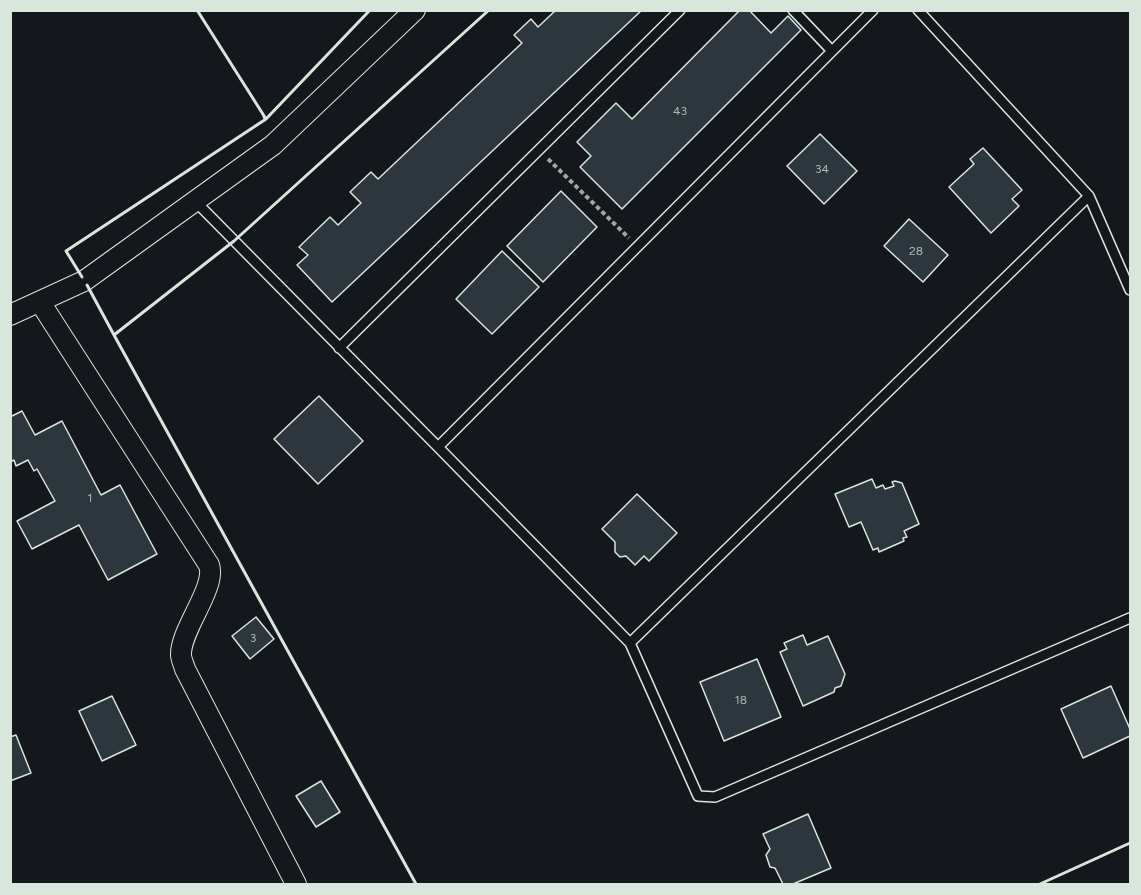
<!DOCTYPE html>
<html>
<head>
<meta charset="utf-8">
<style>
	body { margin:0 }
	#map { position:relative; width:1141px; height:895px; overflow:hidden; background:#14181c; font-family:Figtree,sans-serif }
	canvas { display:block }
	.frame { position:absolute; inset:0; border:12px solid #d8e6dc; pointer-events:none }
</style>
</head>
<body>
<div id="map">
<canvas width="1141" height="895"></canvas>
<div class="frame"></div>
</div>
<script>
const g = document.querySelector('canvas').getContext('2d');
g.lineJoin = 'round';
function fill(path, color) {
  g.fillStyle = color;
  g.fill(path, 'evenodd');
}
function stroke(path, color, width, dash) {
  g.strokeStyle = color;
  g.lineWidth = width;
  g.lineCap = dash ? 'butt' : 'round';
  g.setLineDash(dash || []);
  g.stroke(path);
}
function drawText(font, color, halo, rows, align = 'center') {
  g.font = font + ' Figtree,sans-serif';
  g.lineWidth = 4.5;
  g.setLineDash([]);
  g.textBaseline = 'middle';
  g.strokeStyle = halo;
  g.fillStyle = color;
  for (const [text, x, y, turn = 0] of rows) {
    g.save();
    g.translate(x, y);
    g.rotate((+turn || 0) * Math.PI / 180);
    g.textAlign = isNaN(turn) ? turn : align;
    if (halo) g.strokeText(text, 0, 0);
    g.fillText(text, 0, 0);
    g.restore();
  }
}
const building = new Path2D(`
	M556,10h86l-310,292 -35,-37 11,-10 -9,-8 31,-30 8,8 23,-22 -11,-11 21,-20 7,7 144,-136 -8,-8 17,-16 7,8z
	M740,10h9l22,23 17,-17 13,14 -179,179 -42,-42 11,-11 -14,-14 39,-39 16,16z
	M820,134l37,37 -33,33 -37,-38z
	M983,148l39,42 -10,9 7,7 -28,27 -42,-46 25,-23 -4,-5z
	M561,191l36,36 -54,55 -36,-36z
	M909,219l39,36 -25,27 -39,-36z
	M502,251l37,36 -47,47 -36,-35z
	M319,396l44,45 -45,43 -44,-45z
	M22,411l13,24 27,-14 39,74 19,-10 37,69 -49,26 -29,-55 -47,24 -15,-28 38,-20 -18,-32 -3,2 -6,-11 -12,6 -2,-6 -4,2v-45z
	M872,479l4,9 7,-3 2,4 9,-3 -2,-4 3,-1 7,2 17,41 -15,7 3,6 -4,1 1,3 -25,11 -1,-4 -5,2 -12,-28 -12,5 -14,-33z
	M637,494l40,39 -28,28 -5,-5 -9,9 -9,-9 -6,1 -5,-5v-10l-13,-13z
	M256,617l18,22 -24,20 -18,-23z
	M803,635l4,10 21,-9 17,38 -4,12 -6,2 -1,4 -31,14 -23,-54 7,-3 -3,-6z
	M757,659l24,58 -57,24 -24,-59z
	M1111,686l19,43v7l-47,22 -22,-49z
	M112,696l24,49 -34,16 -23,-50z
	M16,735l15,38 -21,8v-44z
	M321,781l19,31 -24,15 -20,-31z
	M808,814l23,54 -38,16h-10l-8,-16 -5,-1 -4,-12 4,-6 -7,-15z`);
fill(building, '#2c363c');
stroke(building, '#d8e6dc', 1.5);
const lane = new Path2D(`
	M793,10l39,41
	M918,10l171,186 41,94
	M195,201l243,246 435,-437
	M339,348l341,-338
	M438,447l192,196 68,153 17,1 415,-179
	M630,643l459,-447`);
const street = new Path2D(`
	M40,302l169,263c8,22 -29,65 -28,90 0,4 3,10 4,14l111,215
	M10,315l74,-34 189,-136 142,-135`);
stroke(lane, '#d8e6dc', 12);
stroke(street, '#d8e6dc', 22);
stroke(new Path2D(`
	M548,159l81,79`), '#9da8a2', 4, [4.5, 3]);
stroke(lane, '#14181c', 9);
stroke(street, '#14181c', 20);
stroke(new Path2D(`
	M264,117l2,2 104,-109
	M82,277l-16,-26 200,-132 -69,-109
	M87,285l27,50
	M416,884l-302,-549 120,-94 255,-231
	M1040,884l90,-41`), '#d8e6dc', 3);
drawText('12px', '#adbab4', null, [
	["43",680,111],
	["34",822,169],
	["28",916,251],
	["1",90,498],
	["3",253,638],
	["18",741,700]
]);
</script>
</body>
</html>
